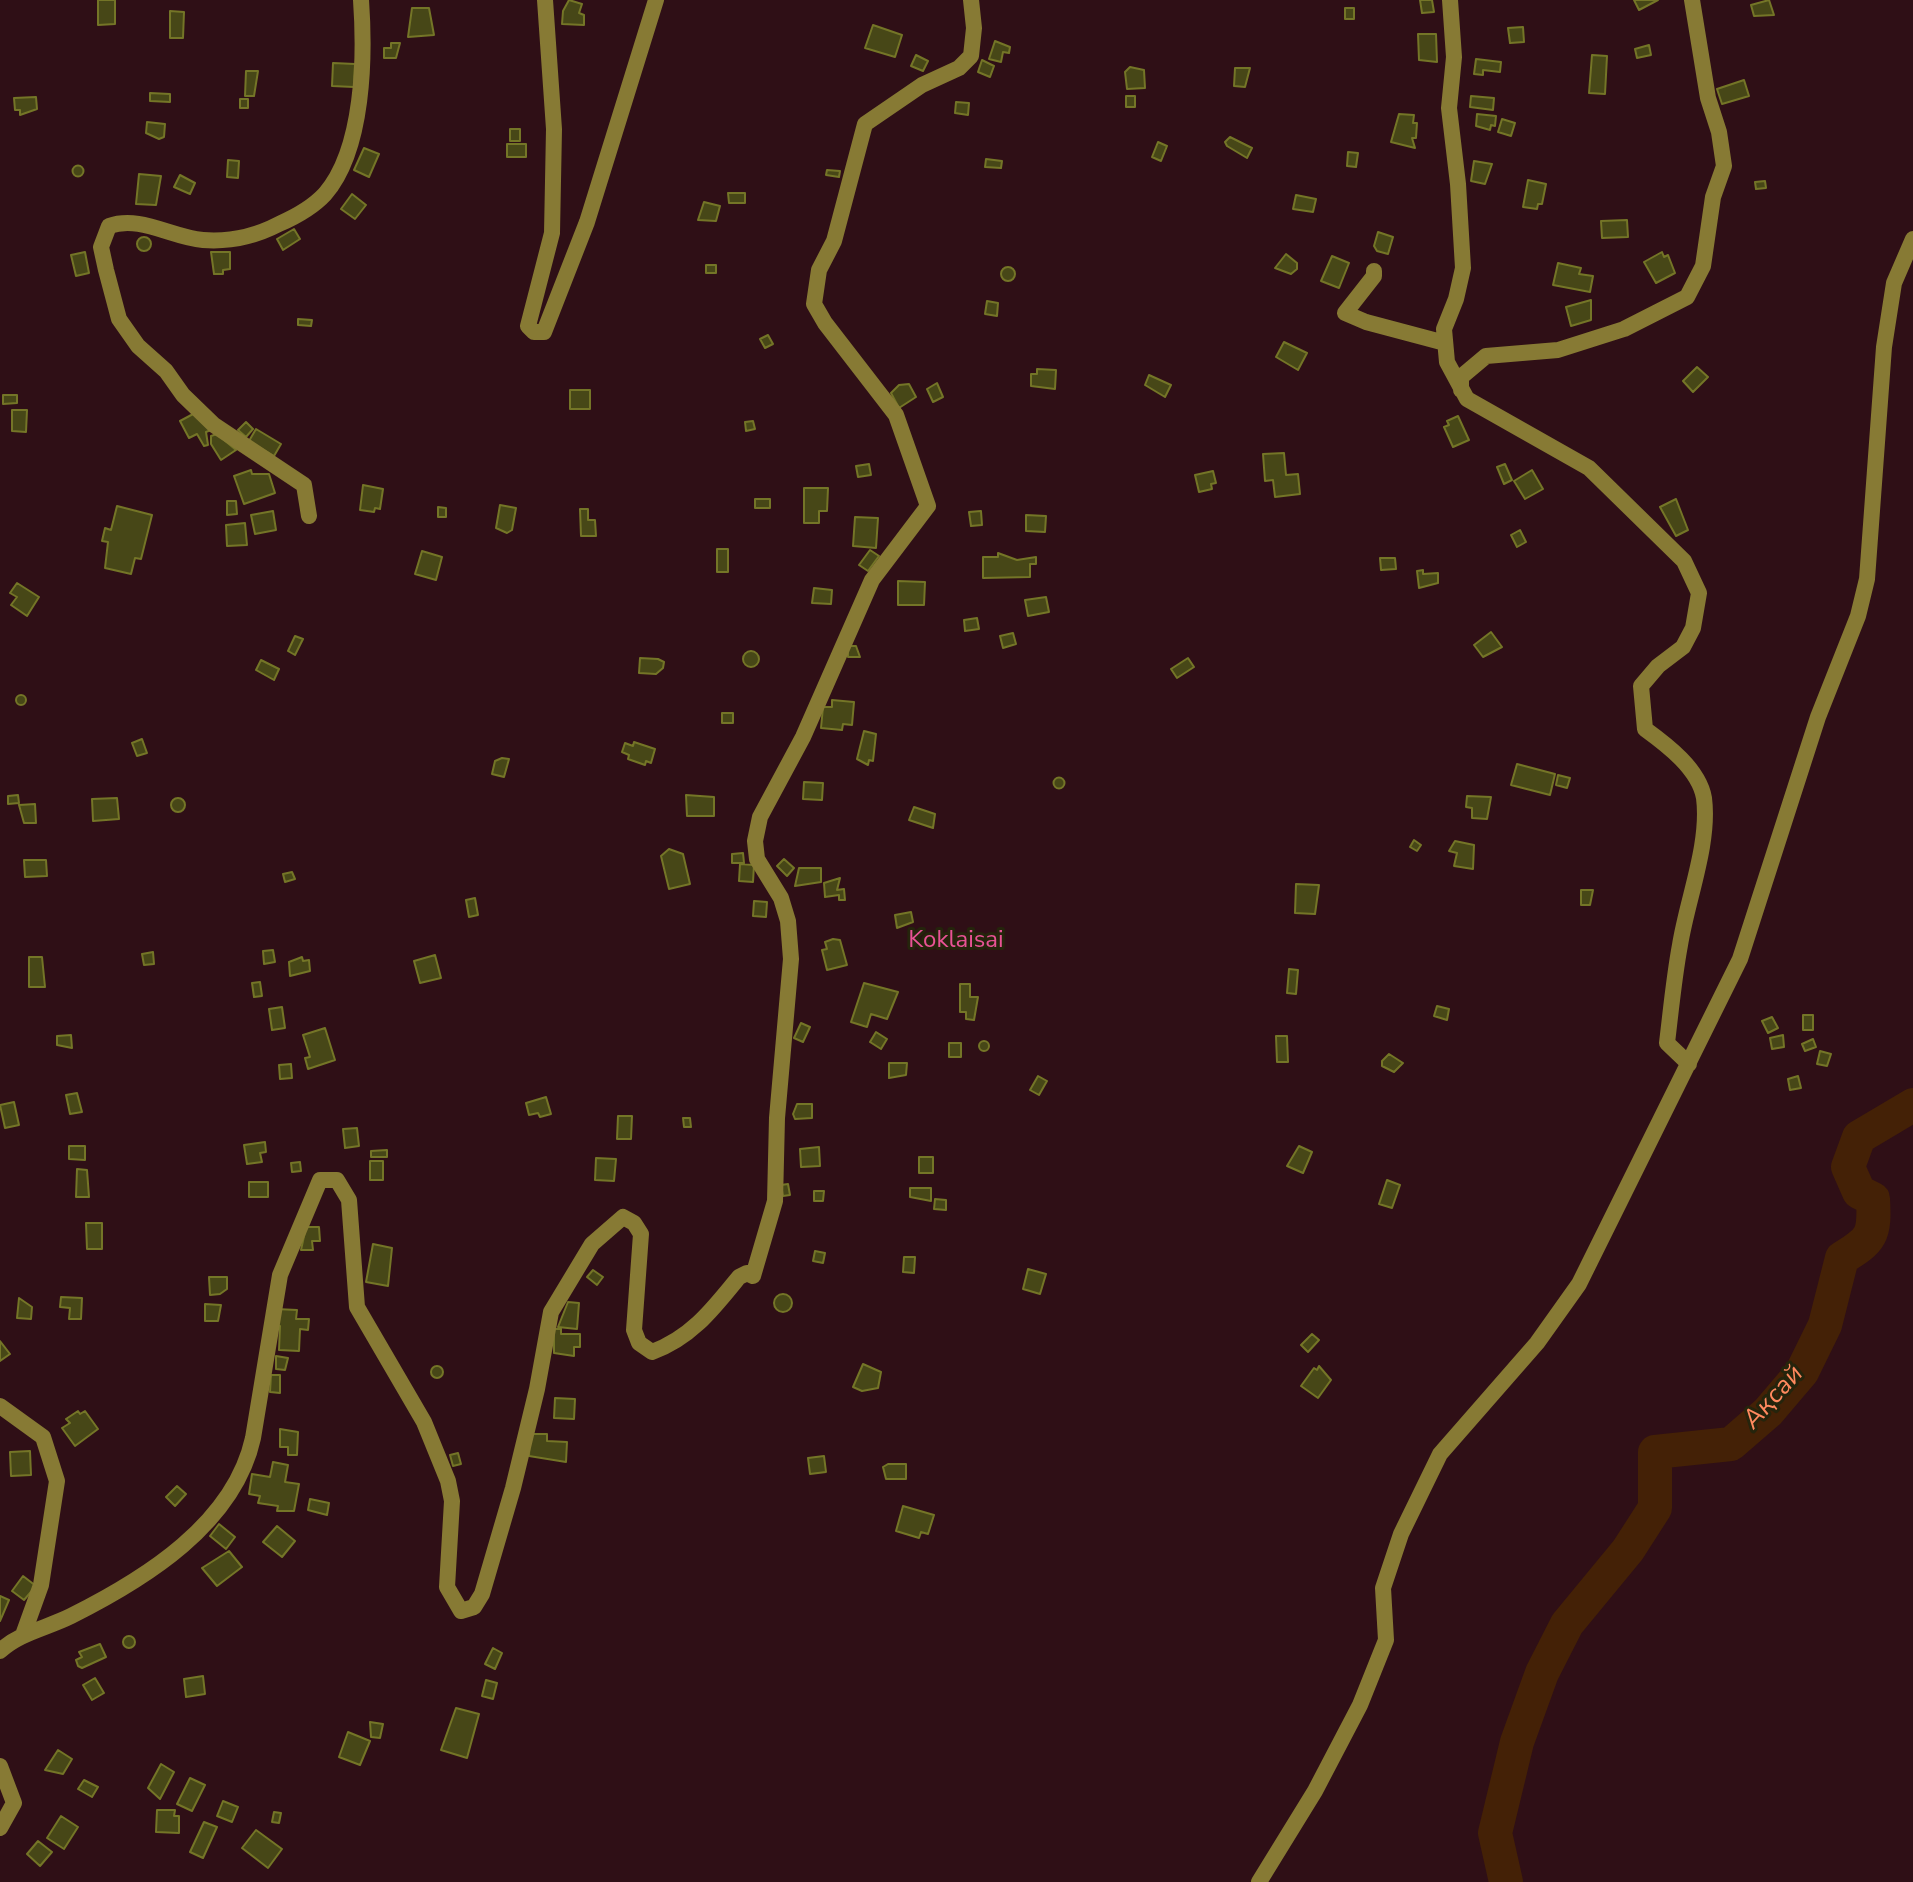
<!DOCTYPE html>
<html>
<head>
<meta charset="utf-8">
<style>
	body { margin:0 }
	canvas { display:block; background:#25240c }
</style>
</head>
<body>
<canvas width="1913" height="1882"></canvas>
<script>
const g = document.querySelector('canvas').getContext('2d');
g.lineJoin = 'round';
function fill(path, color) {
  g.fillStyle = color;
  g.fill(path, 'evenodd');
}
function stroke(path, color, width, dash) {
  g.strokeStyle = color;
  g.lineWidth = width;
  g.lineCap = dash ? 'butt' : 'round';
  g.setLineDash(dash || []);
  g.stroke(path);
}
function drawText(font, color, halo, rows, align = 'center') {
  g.font = font + ' "Nunito Sans",sans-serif';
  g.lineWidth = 6;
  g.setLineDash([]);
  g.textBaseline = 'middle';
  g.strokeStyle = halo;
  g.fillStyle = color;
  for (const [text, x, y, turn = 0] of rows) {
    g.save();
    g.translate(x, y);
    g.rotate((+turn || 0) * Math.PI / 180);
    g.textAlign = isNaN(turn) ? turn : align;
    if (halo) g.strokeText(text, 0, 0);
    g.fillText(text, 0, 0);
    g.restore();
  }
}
fill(new Path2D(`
	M0,0h1913v1882h-1913z`), '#2f0f16');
stroke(new Path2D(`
	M1506,1882l-11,-49 22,-91 25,-69 25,-49 61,-74 27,-42v-56l76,-8 37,-32 34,-40 23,-47 17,-67c30,-18 33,-23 31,-59l-14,-7 -11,-25 11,-30 54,-32`), '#442106', 34);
const building = new Path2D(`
	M98,0h17v24l-17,1z
	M569,0l13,4 -3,9 5,2v10l-22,-1 1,-13z
	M1420,0h12l2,12 -12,1z
	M1634,0h24l-19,10z
	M1769,0l5,15 -20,1 -3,-11z
	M412,8h17l5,27 -26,2z
	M1345,8h9v11h-9z
	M170,11l14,1 -1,26h-13z
	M873,25l29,10 -7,22 -30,-9z
	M1523,27l1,15 -14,1 -2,-15z
	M1418,34h18l1,28 -18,-2z
	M995,41l15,6 -1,6 -6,-1 -2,10 -12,-3z
	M391,43h9l-4,15h-12v-10h7z
	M1649,45l2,10 -14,3 -2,-9z
	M916,55l12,6 -5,10 -12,-5z
	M1592,55l15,1 -2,38 -16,-1z
	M1476,59l25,3 -1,10 -17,-2v5l-9,-1z
	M982,60l12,6 -4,11 -12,-5z
	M333,63l22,1 -1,23 -22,-1z
	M1130,67l14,3 1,18 -18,1 -2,-17z
	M1235,68h15l-5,19 -11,-1z
	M246,71h12l-4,25h-9z
	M1744,80l5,16 -27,8 -5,-15z
	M150,93l20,1v8l-20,-1z
	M1126,96h9v11h-9z
	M1471,96l23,2 -1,12 -23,-3z
	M36,97l1,12 -17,6v-5h-5l-1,-12z
	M240,99h8v9h-8z
	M956,102l13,1 -1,12 -13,-2z
	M1399,114l15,1 -1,8h4l-1,15h-4l3,10 -24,-6z
	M1477,114l19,2 -1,10 -4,-1 -1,5 -14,-4z
	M1502,119l13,4 -4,13 -13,-4z
	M147,122l18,2 -1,13 -5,2 -13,-6z
	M510,129h10v12h-10z
	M1230,137l22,11 -5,10 -20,-12 -2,-4z
	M1158,142l9,4 -6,15 -9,-4z
	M507,144h19v13h-19z
	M364,148l15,6 -10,23 -15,-7z
	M1348,152l10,1 -2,14 -9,-1z
	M986,159l16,2 -1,7 -16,-1z
	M228,160l11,1 -1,17 -11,-1z
	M1474,161l18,3 -7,20 -14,-3z
	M72.5 171a5.5 5.5 0 1 1 11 0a5.5 5.5 0 1 1-11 0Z
	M827,170l13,1 -1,6 -13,-2z
	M139,174l22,2 -5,29 -20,-1z
	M180,175l15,8 -5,11 -16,-7z
	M1528,180l18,4 -4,20h-4l-1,5 -14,-2z
	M1765,181l1,7 -10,1 -1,-7z
	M728,193h17v10h-16z
	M352,194l14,11 -11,14 -14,-10z
	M1296,195l20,4 -3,13 -20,-3z
	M704,202l16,4 -4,15 -18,-1z
	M1627,220l1,17 -26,1 -1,-17z
	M294,229l6,10 -17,11 -6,-11z
	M1378,232l15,5 -5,17 -11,-3 -3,-5z
	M137 244a7 7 0 1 1 14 0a7 7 0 1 1-14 0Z
	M85,252l4,21 -13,3 -5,-21z
	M211,252h19v17l-7,1v4h-9z
	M1662,252l2,5 4,-2 7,18 -19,10 -12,-21z
	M1286,254l11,9v6l-6,5 -16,-6z
	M1332,256l17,7 -10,25 -18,-7z
	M1558,263l23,5 -2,6 14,2 -3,16 -37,-7z
	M706,265h10v8h-10z
	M1001 274a7 7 0 1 1 14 0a7 7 0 1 1-14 0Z
	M1591,300v20l-20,6 -5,-19z
	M987,301l11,2 -1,13 -12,-2z
	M298,319l14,1 -1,6 -13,-1z
	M768,335l5,9 -8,4 -5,-9z
	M1284,342l23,11 -9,17 -22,-13z
	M1697,367l11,10 -15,15 -10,-11z
	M1037,369l19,1 -1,19 -24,-3v-12h6z
	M1149,375l22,10 -6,12 -20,-12z
	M937,383l6,14 -10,5 -6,-13z
	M909,384l7,13 -17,11 -8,-15 8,-8z
	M570,390h20v19h-20z
	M3,395h14v8l-14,1z
	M12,410h15l-1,22 -14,-1z
	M195,413l16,17 -5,2 2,13 -4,1 -7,-12 -8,4 -9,-17z
	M1458,416l11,24 -16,7 -9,-20 5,-2 -2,-4z
	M753,421l2,8 -9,2 -1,-9z
	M246,422l7,7 -7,8 -8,-7z
	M256,429l25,15 -7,12 -25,-15z
	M217,434l19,16 -15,10 -10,-16v-8z
	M1284,453l2,22 12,-1 2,20 -25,3 -2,-17 -8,1 -2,-27z
	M869,464l2,11 -13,2 -2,-11z
	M1505,464l7,16 -8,4 -7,-17z
	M251,470l1,4h17l6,19 -31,11 -10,-28z
	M1532,470l11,19 -18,10 -11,-18z
	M1213,471l3,12 -5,1 1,5 -13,3 -4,-17z
	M363,485l20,4 -3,20 -5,-1 -1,4 -14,-2z
	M804,488h24l-1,23h-8v12h-15z
	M755,499h15v9h-15z
	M1676,499l12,31 -12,6 -16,-29z
	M227,501h9l1,13 -10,1z
	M500,505l16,3 -4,22 -5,3 -11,-5z
	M117,506l35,9 -11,44 -6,-1 -4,16 -26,-6 3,-26 -6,-1 3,-13 6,2z
	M438,507l8,1v9h-8z
	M580,509h8v11h7l1,16h-15z
	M273,511l3,19 -21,4 -4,-19z
	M981,511l1,14 -11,1 -2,-14z
	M1026,515l20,1 -1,16 -19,-1z
	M855,517l23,1 -2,30 -23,-2z
	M245,523l2,22 -20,1 -1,-21z
	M1520,530l6,12 -9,5 -6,-12z
	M717,549h11v23h-11z
	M870,550l9,6 -11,15 -9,-6z
	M422,551l20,6 -6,23 -21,-6z
	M998,553l19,7 19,-3v7h-6v13l-47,1v-21h15z
	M1380,558h15l1,11 -15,1z
	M1423,570v4l15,-1v10l-19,5 -2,-17z
	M898,581l27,1 -1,23h-26z
	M17,583l22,14 -12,19 -16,-11 6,-8 -7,-4z
	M814,588l18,2 -1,14 -19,-1z
	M1046,597l3,15 -21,4 -3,-16z
	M977,618l2,11 -14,2 -1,-11z
	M1491,632l11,15 -19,10 -9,-12z
	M1013,633l3,11 -13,4 -3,-12z
	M295,636l8,3 -8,16 -7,-4z
	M848,646h8l4,11h-12z
	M743 659a8 8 0 1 1 16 0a8 8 0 1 1-16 0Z
	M640,658l18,1 6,3 -1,6 -7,6 -17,-1z
	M1188,658l6,9 -17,11 -6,-9z
	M261,660l18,9 -5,11 -18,-10z
	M16 700a5 5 0 1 1 10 0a5 5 0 1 1-10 0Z
	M832,700l22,2 -2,23 -9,-1 -1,6 -21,-2 2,-21h9z
	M722,713h11v10h-11z
	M864,731l12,3 -3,27 -4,-1 -1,5 -11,-6z
	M142,739l5,14 -10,3 -5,-13z
	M634,742l21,7 -4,14 -5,-2 -1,4 -17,-6 1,-4 -7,-3 3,-9 8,3z
	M502,758l7,1 -5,18 -12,-3 3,-13z
	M1517,764l38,10 -5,21 -39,-10z
	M1558,775l12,3 -3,10 -11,-3z
	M1053.5 783a5.5 5.5 0 1 1 11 0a5.5 5.5 0 1 1-11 0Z
	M804,782l19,1 -1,17 -19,-1z
	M18,795l1,8 -11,1v-8z
	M686,795l28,2v19h-27z
	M1467,796l24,1 -4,22 -15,-1v-10l-6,-1z
	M117,798l2,21 -26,2 -1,-22z
	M171 805a7 7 0 1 1 14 0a7 7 0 1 1-14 0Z
	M35,804l1,19h-12l-5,-18z
	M914,807l21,7 -2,14 -24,-8z
	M1414,840l7,5 -4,6 -7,-4z
	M1455,841l19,4 -1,24 -19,-3 3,-13 -8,-2z
	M669,849l14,5 7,30 -21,5 -8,-33z
	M743,853l1,10h-12v-9z
	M784,859l10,9 -7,8 -10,-10z
	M24,860h22l1,16 -22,1z
	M740,864l14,1 -1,17 -14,-1z
	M799,868h22v14l-26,4z
	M292,872l3,7 -10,3 -2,-8z
	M840,878l-3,12 7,-1 1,11h-6v-5l-14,2 -1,-14z
	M1296,884l23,1 -4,29 -20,-1z
	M1581,890h12l-3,15h-9z
	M475,898l3,17 -9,2 -3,-17z
	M754,901l13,1 -1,15 -13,-1z
	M911,912l2,10 -16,6 -2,-13z
	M833,939l7,1 7,25 -20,5 -5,-20 5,-1 -2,-7z
	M273,950l2,12 -11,2 -1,-13z
	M153,952l1,12 -10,1 -2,-11z
	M435,955l6,23 -21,5 -6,-22z
	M29,957h13l3,30h-16z
	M302,957l1,4 6,-1 1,11 -20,5 -1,-14z
	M1289,969l9,1 -2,24 -9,-1z
	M260,982l2,14 -8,1 -2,-14z
	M864,983l34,9 -11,27 -16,-5 -4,13 -16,-5z
	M960,984h10v13h8l-4,23 -8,-1v-7h-6z
	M1437,1006l12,3 -2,11 -13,-4z
	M282,1007l3,21 -13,2 -3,-21z
	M1803,1015h10v15h-10z
	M1772,1017l6,11 -10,5 -6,-12z
	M801,1023l9,4 -7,15 -9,-4z
	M325,1028l10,32 -27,9 -3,-11 5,-1 -7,-22z
	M876,1032l11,7 -6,10 -11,-7z
	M71,1035l1,13 -15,-3v-9z
	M1783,1035l1,12 -12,2 -2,-11z
	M1276,1036h11l1,26h-11z
	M1813,1039l3,8 -11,4 -3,-7z
	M979 1046a5 5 0 1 1 10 0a5 5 0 1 1-10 0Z
	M949,1043h12v14h-12z
	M1820,1051l11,3 -4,12 -10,-2z
	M1389,1054l14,9 -9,9 -12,-6v-5z
	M889,1063h18l-1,12 -17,3z
	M291,1064l1,14 -12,1 -1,-14z
	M1038,1076l9,5 -8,14 -9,-5z
	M1798,1076l3,12 -11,2 -2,-11z
	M77,1093l5,19 -12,2 -4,-19z
	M546,1097l5,17 -11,3 -2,-4 -9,2 -3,-12z
	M14,1102l5,23 -14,3 -5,-23z
	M797,1104h15v14l-17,1 -2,-5z
	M618,1116h14l-1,23h-14z
	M683,1118h7l1,9h-7z
	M357,1128l2,18 -14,2 -2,-19z
	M265,1142l1,10 -6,1 2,9 -15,2 -3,-19z
	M69,1146h16v14l-16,-1z
	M1299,1146l13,6 -9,21 -16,-7z
	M819,1147l1,19 -19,1 -1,-18z
	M387,1150v7h-16v-6z
	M919,1157h14v16h-14z
	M596,1158l20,1 -2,22 -19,-1z
	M370,1161h13v19h-13z
	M300,1162l1,9 -9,1 -1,-9z
	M77,1169l10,1 2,27h-13z
	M1387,1180l13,5 -8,23 -13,-4z
	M249,1182h19v15h-19z
	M788,1184l2,11 -7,1 -2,-11z
	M910,1188h21v13l-21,-4z
	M814,1191h10l-1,10h-9z
	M935,1199l11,1v10l-12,-1z
	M86,1223h16v26h-15z
	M306,1227h13l1,14h-8l1,9h-12z
	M373,1244l19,4 -4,38 -22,-4z
	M815,1251l10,2 -2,10 -10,-2z
	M904,1257h11l-1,16 -11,-1z
	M1028,1269l18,5 -6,20 -17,-5z
	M593,1270l10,7 -6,8 -10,-8z
	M209,1277h18v12l-7,5 -10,1z
	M774 1303a9 9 0 1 1 18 0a9 9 0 1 1-18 0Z
	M61,1297l21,1 -1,21h-12l1,-11 -10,-1z
	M19,1298l13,9 -1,12 -14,-1z
	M568,1302l11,1 -2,26 -19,-2z
	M205,1304l16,1 -3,16h-13z
	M276,1309l21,1 -1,9h13l-1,11 -8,-1 -1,22 -20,-1 1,-24h-5z
	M554,1329h7v5h19v13h-6v9l-20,-3z
	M1312,1334l7,6 -11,12 -7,-7z
	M0,1341l10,13 -10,7z
	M276,1356l12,2 -3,12 -9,-1z
	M863,1364l18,8 -3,16 -16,3 -9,-4z
	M431 1372a6 6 0 1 1 12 0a6 6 0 1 1-12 0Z
	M1319,1366l12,14 -13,18 -17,-12 13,-18 3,2z
	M271,1375h9v18l-10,-1z
	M555,1398l20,1 -1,20 -20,-1z
	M78,1411l2,3 5,-3 13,18 -23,17 -13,-18 8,-5 -4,-4z
	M280,1429l18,3 -1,23h-9v-8h-8z
	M530,1434h17v7l20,1 -1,20 -37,-6z
	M30,1451l1,24 -20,1 -1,-24z
	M458,1453l3,11 -8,2 -3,-11z
	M824,1456l2,16 -16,2 -2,-16z
	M273,1462l15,3 -3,17 14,2 -5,27h-17l1,-5 -20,-3 2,-7 -11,-2 3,-20 18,3z
	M888,1464h18v15h-20l-3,-12z
	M177,1486l9,8 -11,12 -9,-9z
	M310,1499l19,4 -2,12 -19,-5z
	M903,1506l31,9 -6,19 -7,-2 -2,6 -23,-7z
	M219,1524l16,13 -9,12 -16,-13z
	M277,1526l18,15 -13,16 -19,-15z
	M229,1551l13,16 -25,19 -15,-18z
	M23,1576l13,10 -12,14 -12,-9z
	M0,1596l9,4 -9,21z
	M123 1642a6 6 0 1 1 12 0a6 6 0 1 1-12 0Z
	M100,1644l6,13 -24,11 -4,-2 -2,-6 6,-3 -3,-5z
	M493,1648l9,5 -7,16 -10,-5z
	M203,1676l2,18 -19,3 -2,-18z
	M95,1678l9,15 -12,7 -9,-15z
	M486,1680l11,3 -4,16 -11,-3z
	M456,1708l23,6 -12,44 -26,-8z
	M370,1722l13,2 -3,14 -9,-1z
	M348,1732l22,9 -10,24 -21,-8z
	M58,1750l14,9 -9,15 -18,-4z
	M161,1764l13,8 -14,27 -12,-11z
	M190,1778l15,7 -13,26 -15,-7z
	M84,1780l14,7 -6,10 -14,-8z
	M223,1801l15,6 -6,15 -15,-6z
	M157,1810h18l-1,6h5v17l-23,-1z
	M274,1812l7,1 -2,10 -7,-1z
	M61,1816l17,11 -14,22 -17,-11z
	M204,1822l13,5 -14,31 -13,-6z
	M256,1830l26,19 -14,19 -26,-20z
	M38,1841l14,11 -12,14 -13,-12z`);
fill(building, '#474717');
stroke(building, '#747527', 2);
stroke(new Path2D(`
	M545,0l9,129 -2,104 -24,93 6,6h10l43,-110 69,-222
	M1450,0l4,57 -5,51 9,76 5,84 -7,31 -12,30 3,33 20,37 122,69 95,93 15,32 -6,35 -10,19 -25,19 -17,20 4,43c22,16 54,40 59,69 6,46 -17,102 -24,147 -6,32 -9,65 -13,98l22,21
	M1374,271v5l-29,37 21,9 79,21
	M1461,390v-13l25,-21 72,-6 66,-21 63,-32 16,-31 10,-69 11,-31 -5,-34 -11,-34 -16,-98
	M309,516l-5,-31 -90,-60 -31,-30 -17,-24 -28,-25 -19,-27 -13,-49 -5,-23 8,-21c31,-11 62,11 94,14 26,2 53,-4 76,-16 16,-7 34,-17 46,-30 39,-45 40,-138 36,-194
	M0,1406l43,31 14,44 -16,104 -18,50
	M0,1651c19,-18 47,-23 71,-35 74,-37 163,-92 182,-178l27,-163 40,-95h17l12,20 8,107 67,115 24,59 4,20 -5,86 14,24 13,-4 8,-13 31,-106 24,-99 14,-77 41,-68 31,-27 11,6 7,11 -7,96 5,13 13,9c39,-14 61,-43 87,-75l8,-4 6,3 22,-75 2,-83 14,-159 -3,-38 -7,-23 -24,-39 -2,-18 5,-24 43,-80 69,-157 56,-74 -32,-91 -71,-92 -11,-19 5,-34 15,-29 31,-117 57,-39 37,-17 12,-12 3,-28 -3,-28
	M0,1766l14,37 -14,25
	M1259,1882l56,-91 45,-86 26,-65 -3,-52 18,-54 39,-80 97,-111 42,-59 161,-325 78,-242 40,-101 9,-37 17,-232 10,-64 19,-44`), '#877a34', 16);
drawText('24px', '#e85295', '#25240c', [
	["Koklaisai",956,941]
]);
drawText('italic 26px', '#ff895e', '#25240c', [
	["Ақсай",1774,1398,-48]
]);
</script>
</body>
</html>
